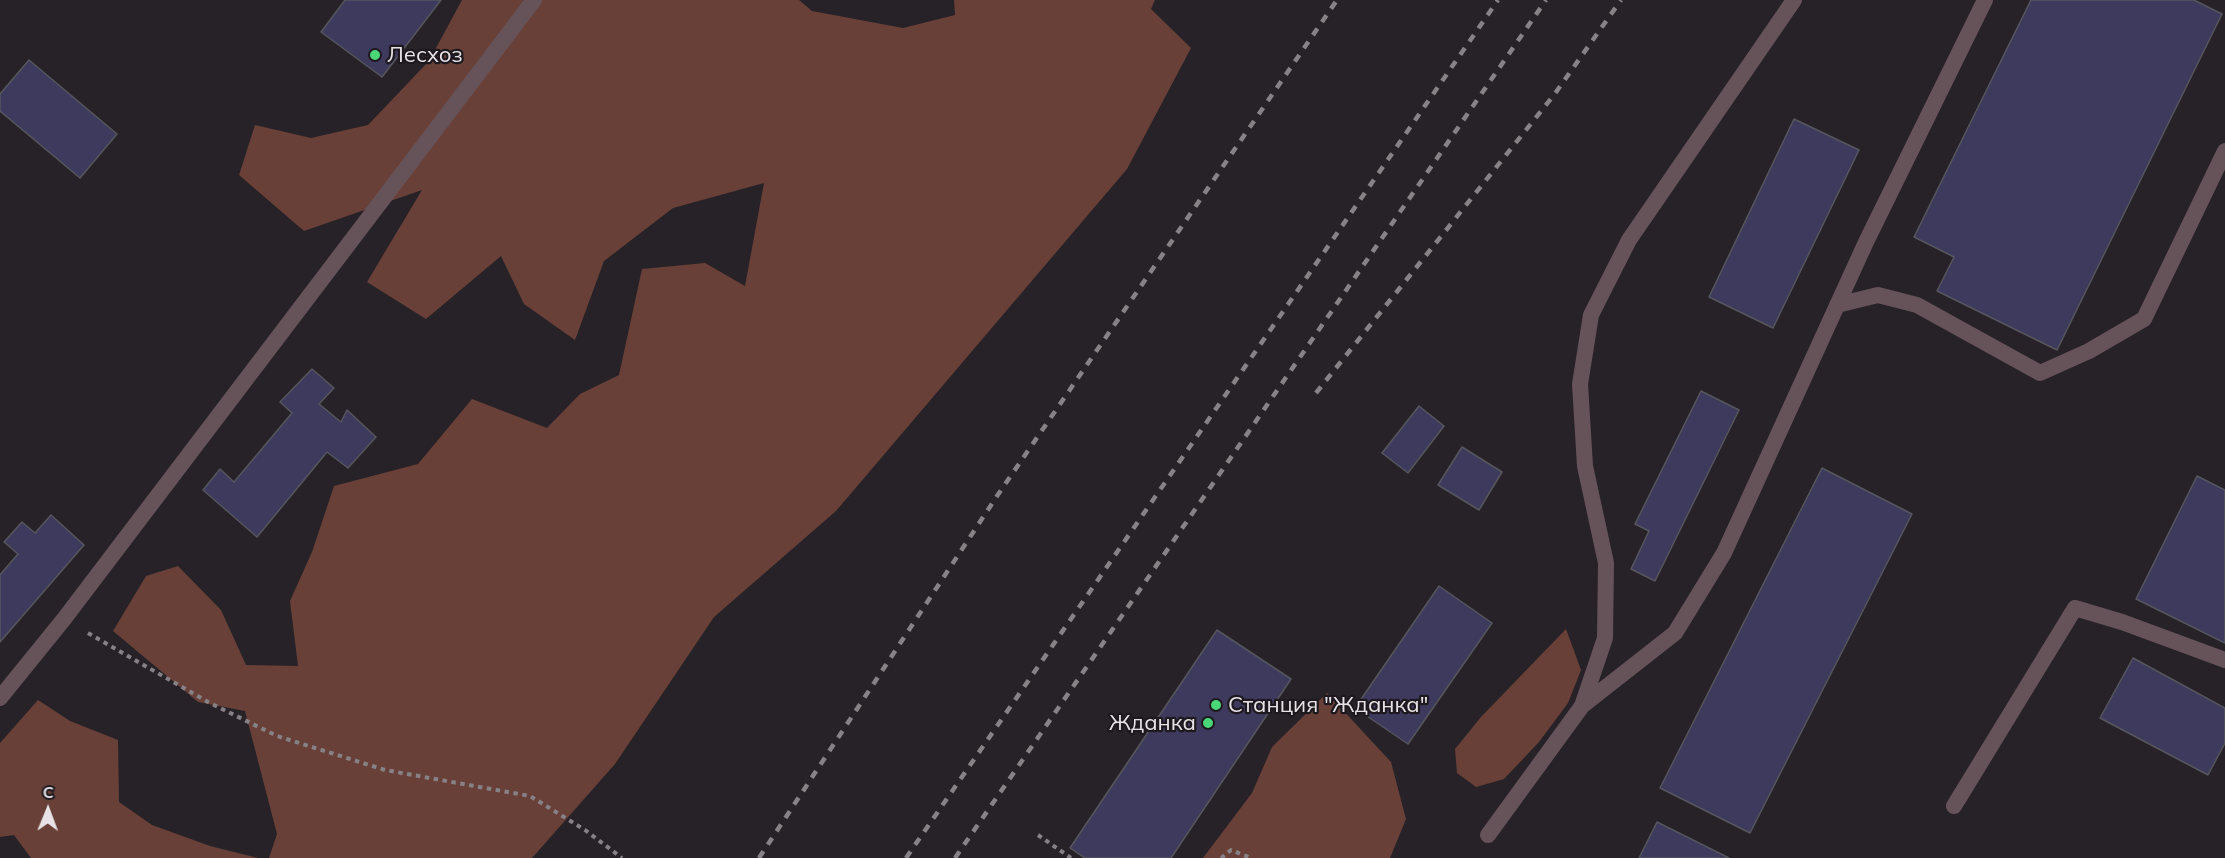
<!DOCTYPE html>
<html>
<head>
<meta charset="utf-8">
<style>
	body { margin:0 }
	#map { position:relative; width:2225px; height:858px; overflow:hidden; background:#272227; font-family:Mulish,sans-serif }
	canvas { display:block }
	.north { position:absolute; left:18px; top:780px; width:60px; height:60px; -webkit-text-stroke:4px #1d191e; paint-order:stroke; rotate:1deg; font-size:16px; font-weight:700; line-height:24px; text-align:center; color:#e6e2e6 }
	.north::after { content:''; display:block; margin:auto; width:21px; height:27px; background:#e6e2e6; clip-path:polygon(50% 0,100% 100%,50% 72%,0 100%) }
</style>
</head>
<body>
<div id="map">
<canvas width="2225" height="858"></canvas>
<div class="north">С</div>
</div>
<script>
const g = document.querySelector('canvas').getContext('2d');
g.lineJoin = 'round';
function fill(path, color) {
  g.fillStyle = color;
  g.fill(path, 'evenodd');
}
function stroke(path, color, width, dash) {
  g.strokeStyle = color;
  g.lineWidth = width;
  g.lineCap = dash ? 'butt' : 'round';
  g.setLineDash(dash || []);
  g.stroke(path);
}
function drawText(font, color, halo, rows, align = 'center') {
  g.font = font + ' Mulish,sans-serif';
  g.lineWidth = 4.5;
  g.setLineDash([]);
  g.textBaseline = 'middle';
  g.strokeStyle = halo;
  g.fillStyle = color;
  for (const [text, x, y, turn = 0] of rows) {
    g.save();
    g.translate(x, y);
    g.rotate((+turn || 0) * Math.PI / 180);
    g.textAlign = isNaN(turn) ? turn : align;
    if (halo) g.strokeText(text, 0, 0);
    g.fillText(text, 0, 0);
    g.restore();
  }
}
fill(new Path2D(`
	M462,0h337l13,11 91,17 52,-13 -1,-15h201l-4,9 40,39 -64,121 -291,342 -122,106 -99,147 -83,94h-263l8,-24 -32,-123 -47,-9 -85,-71 33,-55 32,-10 43,44 25,55 52,1 -8,-65 22,-49 22,-66 84,-22 54,-65 75,29 33,-34 39,-19 23,-106 63,-6 40,23 19,-103 -91,25 -69,53 -29,79 -51,-36 -23,-48 -75,63 -59,-37 55,-92 -118,41 -65,-56 16,-50 56,13 57,-13 61,-64z
	M1566,629l15,41 -13,33 -29,39 -35,37 -28,8 -19,-14 -2,-24 26,-32z
	M1327,693l64,69 15,57 -16,39h-187l49,-65 20,-46z
	M38,700l32,21 48,19 1,62 33,23 58,21 48,12h-227l-17,-23 -14,2v-94z`), '#694038');
const building = new Path2D(`
	M345,0h96l-59,77 -61,-45z
	M2031,0h163l28,14 -165,336 -120,-59 17,-34 -40,-20z
	M29,60l88,74 -37,44 -80,-67v-17z
	M1794,119l65,31 -86,178 -64,-31z
	M312,369l22,19 -15,16 22,18 6,-12 29,27 -28,31 -21,-16 -70,85 -54,-47 17,-21 14,13 58,-69 -12,-11z
	M1701,391l38,19 -84,171 -24,-12 18,-38 -14,-7z
	M1419,406l25,20 -36,47 -26,-20z
	M1462,447l40,25 -23,38 -41,-25z
	M1822,468l90,46 -162,319 -90,-45z
	M2197,476l28,14v153l-89,-44z
	M51,515l33,30 -84,97v-67l18,-21 -14,-12 18,-20 13,11z
	M1439,586l53,37 -84,121 -53,-36z
	M1217,630l74,49 -120,179h-86l-15,-10z
	M2133,658l92,50v35l-17,32 -108,-57z
	M1657,822l72,36h-90z`);
fill(building, '#3e3a5d');
stroke(building, '#56565d', 1.5);
stroke(new Path2D(`
	M88,633l120,69 69,34 108,34 145,26 55,34 37,28
	M1038,835l33,23
	M1221,858l10,-8 20,8`), '#868186', 4, [4.5, 4.5]);
stroke(new Path2D(`
	M1837,305l41,-10 39,10 123,68 49,-22 55,-32 81,-168
	M1582,706l93,-73 49,-80 142,-311 119,-242
	M1954,806l121,-198 47,14 103,38
	M1488,835l94,-129 23,-68 1,-75 -21,-97 -5,-82 11,-69 38,-75 165,-240`), '#665359', 16);
stroke(new Path2D(`
	M0,698l64,-79 470,-619`), '#665359', 16);
stroke(new Path2D(`
	M1316,393l238,-298 67,-95
	M759,858l238,-362 340,-496
	M906,858l592,-858
	M955,858l591,-858`), '#868286', 4.5, [8, 8]);
for (const [x, y, r, color] of [
	[375,55,6,"#49d778"],
	[1216,705,6,"#49d778"],
	[1208,723,6,"#49d778"]
]) {
  const dot = new Path2D();
  dot.arc(x, y, r, 0, 2 * Math.PI);
  g.fillStyle = color;
  g.fill(dot);
  stroke(dot, '#1d191e', 2);
}
drawText('22px', '#e6e2e6', '#1d191e', [
	["Лесхоз",387,55],
	["Станция \"Жданка\"",1228,705],
	["Жданка",1196,723,"right"]
], 'left');
</script>
</body>
</html>
